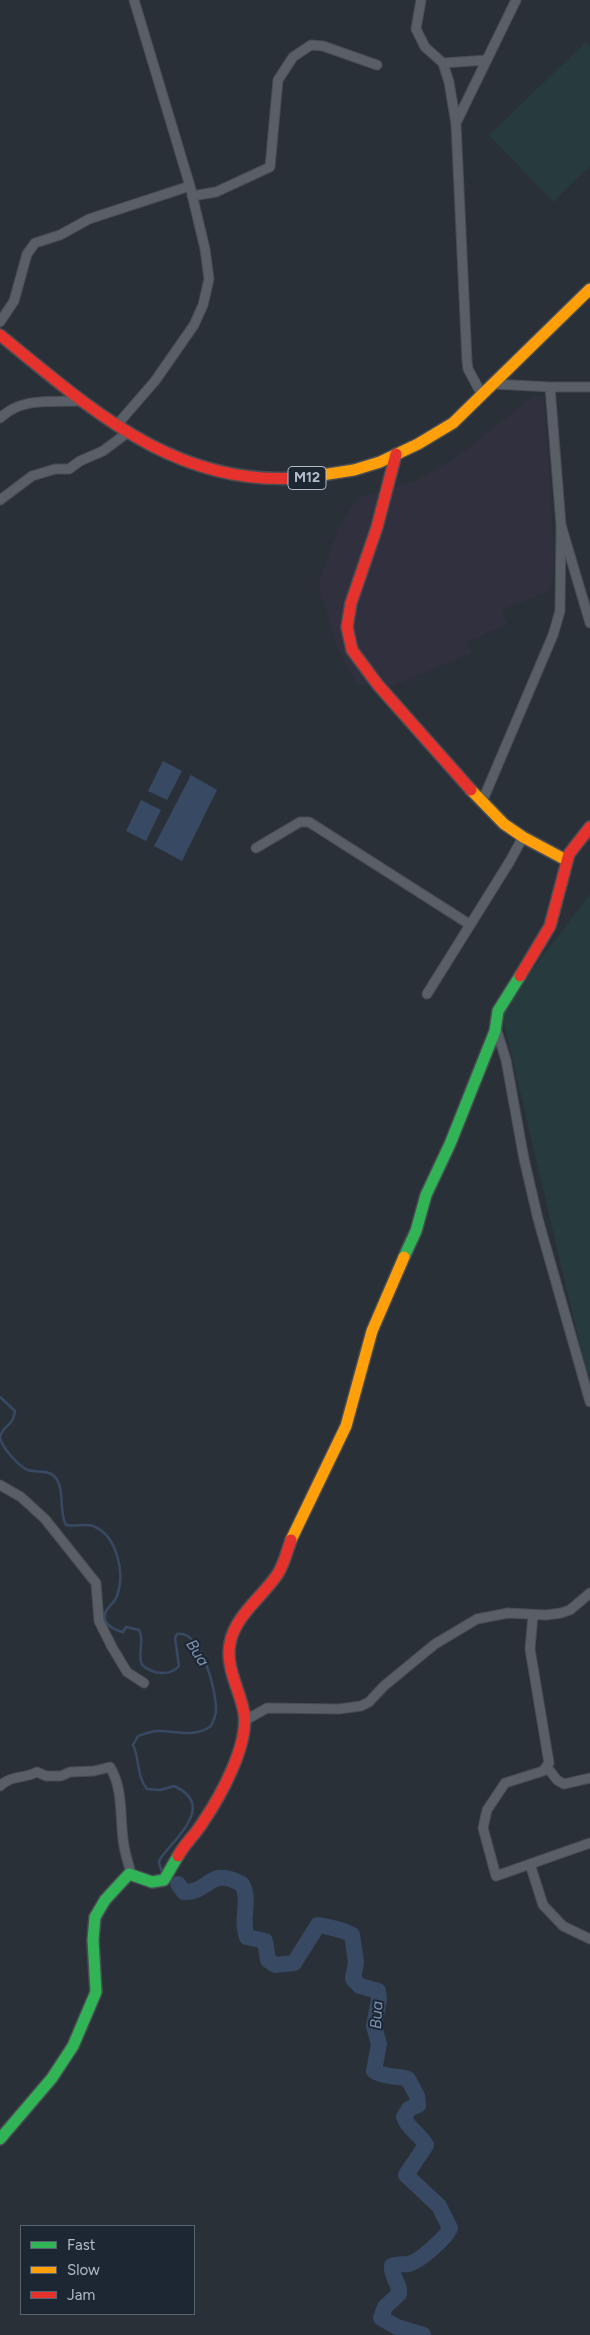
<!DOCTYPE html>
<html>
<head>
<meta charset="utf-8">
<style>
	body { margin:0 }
	#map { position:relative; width:590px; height:2335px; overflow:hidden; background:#2a3038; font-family:Figtree,sans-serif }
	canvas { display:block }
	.legend { position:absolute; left:20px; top:2225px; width:175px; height:90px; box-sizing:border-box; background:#1d2633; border:1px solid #59626f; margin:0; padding:6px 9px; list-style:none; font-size:15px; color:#b4bcc9 }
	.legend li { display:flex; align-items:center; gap:10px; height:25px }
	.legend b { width:25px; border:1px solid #59626f }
</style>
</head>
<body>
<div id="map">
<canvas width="590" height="2335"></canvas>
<ul class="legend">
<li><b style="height:6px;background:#30b455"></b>Fast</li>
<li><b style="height:6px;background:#ff9f0a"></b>Slow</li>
<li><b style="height:6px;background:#e5322d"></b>Jam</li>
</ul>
</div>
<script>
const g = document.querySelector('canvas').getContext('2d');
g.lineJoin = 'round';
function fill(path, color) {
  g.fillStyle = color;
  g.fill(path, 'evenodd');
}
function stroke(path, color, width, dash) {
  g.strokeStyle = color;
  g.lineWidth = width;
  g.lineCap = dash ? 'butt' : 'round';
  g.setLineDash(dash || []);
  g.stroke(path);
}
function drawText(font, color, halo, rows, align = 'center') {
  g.font = font + ' Figtree,sans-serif';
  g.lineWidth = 4;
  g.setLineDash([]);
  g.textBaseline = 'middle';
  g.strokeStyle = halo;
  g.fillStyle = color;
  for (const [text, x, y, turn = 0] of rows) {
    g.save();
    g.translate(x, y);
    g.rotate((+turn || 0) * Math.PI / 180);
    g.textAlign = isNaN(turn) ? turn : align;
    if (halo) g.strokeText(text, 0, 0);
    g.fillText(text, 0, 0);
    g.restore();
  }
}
fill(new Path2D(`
	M544,396l11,168 -4,26 -49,20 5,14 -40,18 4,11 -79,33 -35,-2 -20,-37 -19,-63 22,-59 17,-27 57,-17 40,-22 78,-62z`), '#31303e');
fill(new Path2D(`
	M586,42l4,4v120l-37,36 -64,-67z
	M590,894v480l-3,1 -86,-364z`), '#273a3e');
fill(new Path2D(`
	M163,761l19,10 -15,29 -19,-9z
	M191,775l26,15 -35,71 -28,-15z
	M141,800l20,10 -15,31 -20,-10z`), '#384963');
stroke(new Path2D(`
	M0,1397l15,14c-2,16 -12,14 -15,26
	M0,1438c2,9 19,29 28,32 8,3 19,-1 26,6 12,12 4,35 12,49 9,2 19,-2 27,1 25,10 32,48 24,70 -3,9 -14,12 -12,23 1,7 12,12 18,13l3,-5 13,3c6,11 -2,24 3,35 11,9 27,12 37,1l-4,-28 2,-4c25,-4 40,59 39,78 -1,5 -3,10 -5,14 -16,12 -35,5 -53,5 -7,0 -13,3 -20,5l-5,9c7,14 3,30 14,44l13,1 14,-4c42,19 3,50 -14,73l-1,4 3,9`), '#384963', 2.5);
stroke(new Path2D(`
	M178,1884l6,8c28,0 24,-26 58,-8 9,17 -2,35 5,53l18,4 3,19 7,5 19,-2 24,-38c11,2 25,4 34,10l4,27 -3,17 7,7 18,5 1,9 -5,26 5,18 -5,27c11,7 23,4 34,8l9,17 1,9 -9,4 -5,8c4,12 15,16 22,28l-20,30 33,31 11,22c-3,9 -32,35 -42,36 -6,1 -10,-1 -16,2 -1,11 8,17 7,28l-14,13 -4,11 16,9 26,8`), '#384963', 16);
const street = new Path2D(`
	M421,0l-5,29 9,18 18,16 6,19 7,42 11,237 1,8 14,26
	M443,63l44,-3
	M456,123l60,-123
	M192,196l24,-4 54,-25 8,-87 15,-23 18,-12 12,1 54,19
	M0,322l14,-21 13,-47 8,-11 25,-8 29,-16 101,-33
	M494,384l56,3h40
	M550,387l11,138 29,98
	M0,418c22,-21 52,-16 80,-17
	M116,426l39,-45 39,-56 9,-20 6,-26 -4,-30 -15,-63 -56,-186
	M0,500l32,-24 23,-7h14l11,-8 23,-10 24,-18
	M482,802l71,-167 7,-24 1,-86
	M256,848l44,-26h9l160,102
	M427,994l83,-133 13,-24
	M496,1028l10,32 18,99 14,60 52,183
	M0,1485l21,12 24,22 51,64 3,38 13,26 15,25 17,11
	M533,1615l-3,34 19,114 -6,8 -38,12 -18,27 -4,18 13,48 94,-33
	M244,1721l23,-13 72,1 22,-3 8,-4 15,-16 51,-42 42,-25 31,-6 38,2 15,-2 9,-3 20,-17
	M547,1767l10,13 7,4 26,-6
	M0,1786c11,-11 24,-7 37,-14l9,4h15l9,-4 24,-1 16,-4c13,21 10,49 13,72 1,12 5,23 8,34
	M530,1864l13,41 20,21 27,13`);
const fast = new Path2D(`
	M404,1257l12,-26 10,-36 24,-51 45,-113 3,-20 22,-35
	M0,2139l52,-61 21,-32 23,-54 -3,-52 2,-23 10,-17 24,-26 23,8 12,-2 14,-24`);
const slow = new Path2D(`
	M309,477l45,-7 26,-8 38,-18 35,-21 137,-134
	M471,790l33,34 19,13 43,23
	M291,1540l55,-114 26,-95 32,-74`);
const jam = new Path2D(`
	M0,335c93,76 180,156 309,142
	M396,454l-19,73 -26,76 -4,24 5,23 26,35 93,105
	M520,976l30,-50 19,-72 21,-27
	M178,1856c7,-13 18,-22 25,-34 17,-25 46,-77 41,-109 -4,-23 -19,-46 -14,-70 5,-27 32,-46 47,-68 7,-10 10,-24 14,-35`);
stroke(street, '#484c53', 11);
stroke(fast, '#484c53', 14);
stroke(slow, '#484c53', 14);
stroke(jam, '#484c53', 14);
stroke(street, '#5a5e66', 9);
stroke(fast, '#30b455', 11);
stroke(slow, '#ff9f0a', 11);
stroke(jam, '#e5322d', 11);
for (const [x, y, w] of [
	[307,478,38]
]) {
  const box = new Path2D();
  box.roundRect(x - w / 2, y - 11.5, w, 23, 4);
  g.fillStyle = '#1d2633';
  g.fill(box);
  stroke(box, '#b4bcc9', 1);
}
drawText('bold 14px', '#b4bcc9', null, [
	["M12",307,478]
]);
drawText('italic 16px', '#7c92b1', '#1d2633', [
	["Bua",197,1653,57],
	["Bua",377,2015,-87]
]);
</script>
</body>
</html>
